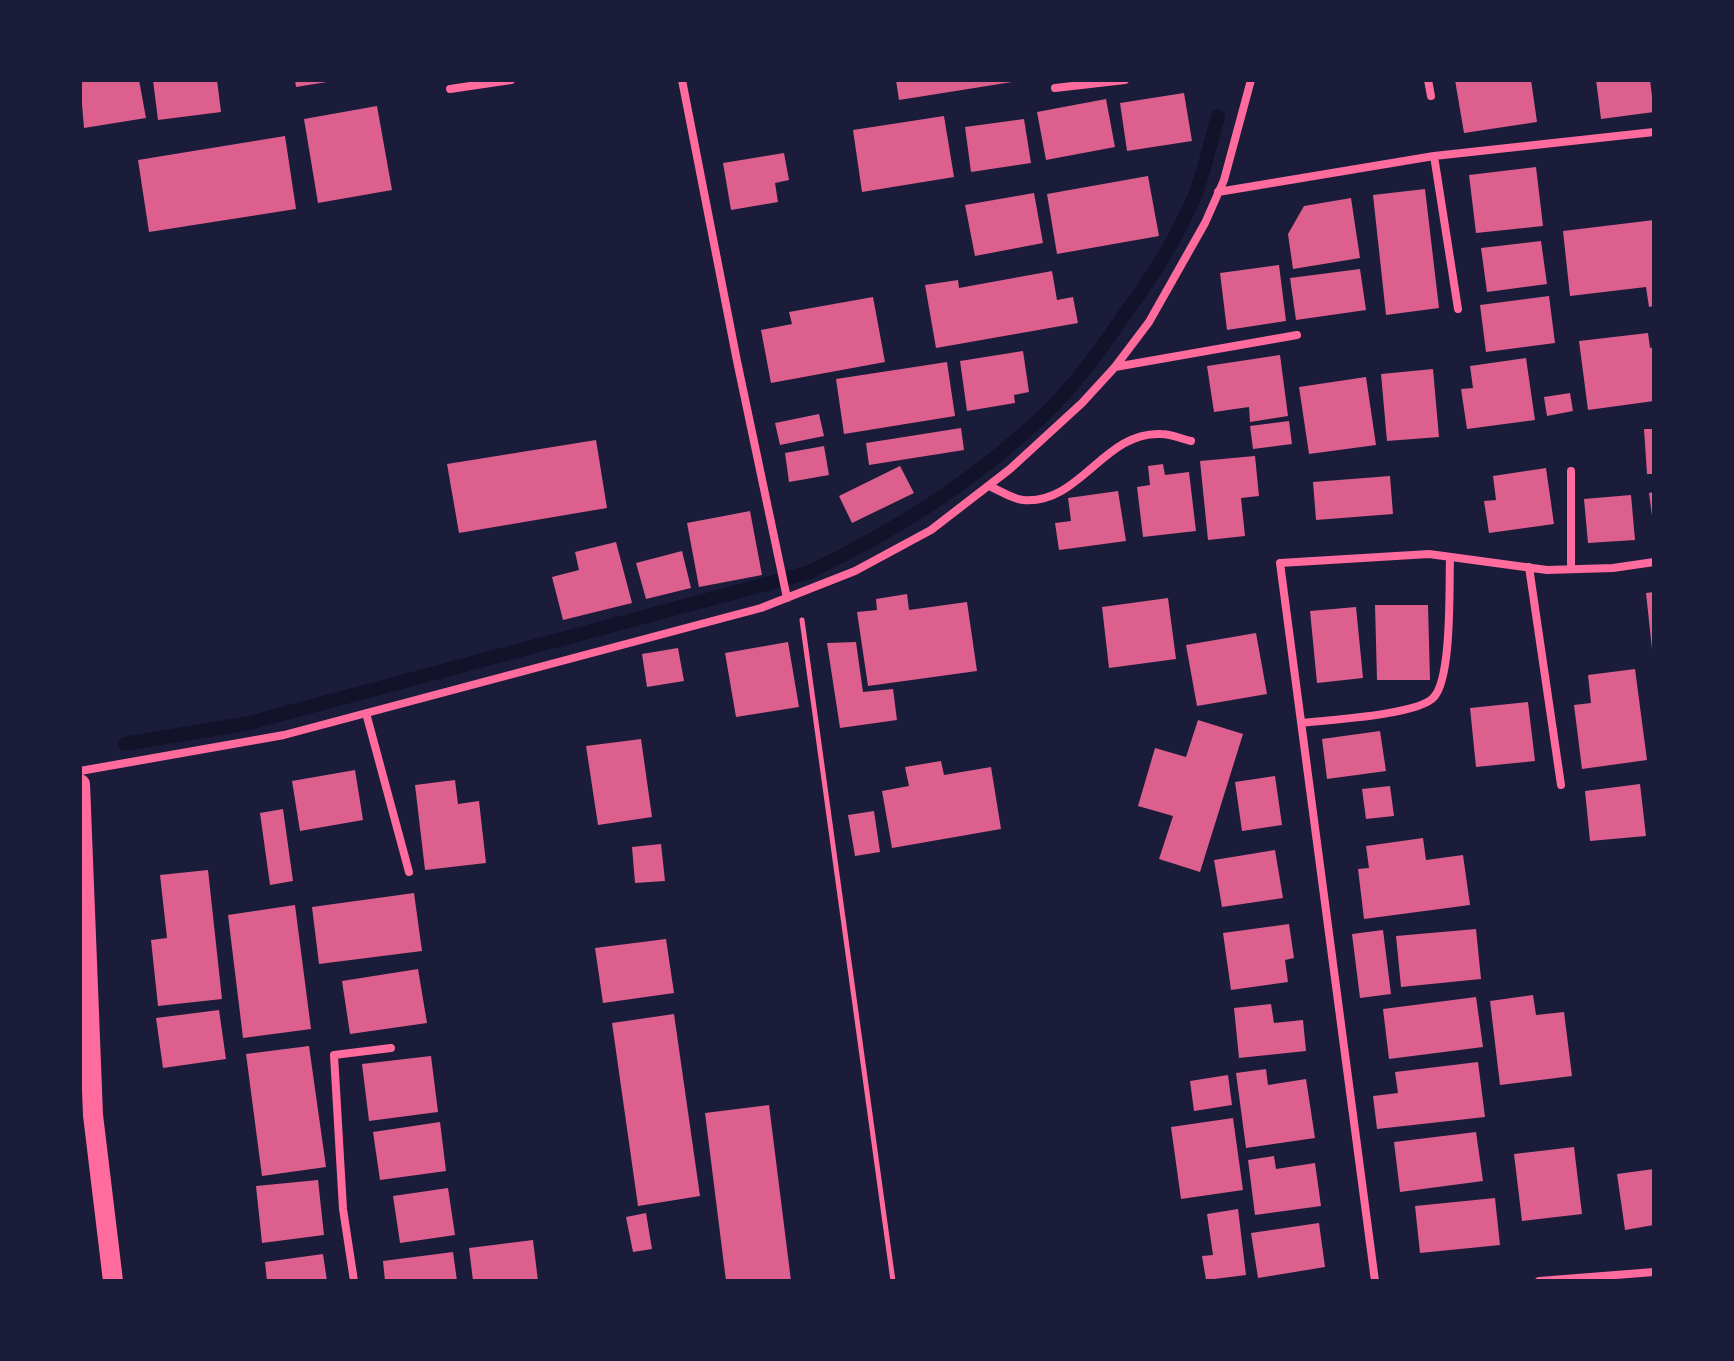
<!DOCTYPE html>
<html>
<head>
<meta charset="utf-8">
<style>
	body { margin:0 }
	#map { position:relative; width:1734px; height:1361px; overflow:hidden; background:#1b1b3a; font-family:"Sofia Sans Condensed",sans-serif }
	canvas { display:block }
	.frame { position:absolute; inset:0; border:82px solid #1b1b3a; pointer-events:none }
</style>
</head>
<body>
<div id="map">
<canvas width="1734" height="1361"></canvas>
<div class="frame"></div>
</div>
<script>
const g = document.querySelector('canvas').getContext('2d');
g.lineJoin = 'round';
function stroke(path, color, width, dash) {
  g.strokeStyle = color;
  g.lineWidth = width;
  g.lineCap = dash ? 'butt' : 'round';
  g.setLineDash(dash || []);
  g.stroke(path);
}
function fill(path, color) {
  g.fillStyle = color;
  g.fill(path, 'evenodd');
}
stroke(new Path2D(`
	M125,744l124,-21 558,-150c87,-41 169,-93 238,-159 31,-30 56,-66 80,-100 28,-38 53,-78 71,-121 9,-25 15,-52 22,-77`), '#12122b', 14);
fill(new Path2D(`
	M80,80h59l7,38 -62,10z
	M153,80h64l4,32 -63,8z
	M295,80h32v2l-31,5z
	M896,80h116v2l-113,18z
	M1455,80h76l6,42 -73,11z
	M1596,80h54l4,32 -53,7z
	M1184,93l8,48 -65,10 -7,-48z
	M1106,99l9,48 -69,13 -9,-48z
	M377,106l15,84 -74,13 -14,-84z
	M944,116l10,61 -92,15 -9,-62z
	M1024,119l7,44 -60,9 -6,-45z
	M285,136l11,73 -147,23 -11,-72z
	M784,153l5,27 -14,3 3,19 -47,8 -8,-47z
	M1536,167l7,59 -67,7 -7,-58z
	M1148,176l11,60 -102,18 -10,-60z
	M1425,189l14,119 -53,7 -13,-120z
	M1034,193l9,50 -68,13 -10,-51z
	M1351,198l9,60 -67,11 -5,-35 16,-28z
	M1654,220v86l-5,1 -3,-20 -76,9 -7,-65z
	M1541,241l6,43 -60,8 -6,-44z
	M1279,265l7,56 -59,9 -7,-57z
	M1360,269l6,41 -70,10 -6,-42z
	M1052,271l5,29 16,-3 5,26 -142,25 -11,-63 33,-5 1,8z
	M1549,296l6,47 -69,9 -6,-47z
	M873,297l12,65 -114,21 -10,-53 31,-6 -3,-12z
	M1648,333l2,15 4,-1v54l-66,9 -9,-69z
	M1023,351l6,41 -15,3 1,8 -48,8 -7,-50z
	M1280,355l8,61 -38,6 -1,-15 -35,5 -7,-46z
	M1526,358l9,62 -68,9 -6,-40 12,-1 -3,-22z
	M947,362l8,54 -111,18 -8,-55z
	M1433,369l6,68 -52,4 -6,-67z
	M1366,377l10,68 -67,9 -10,-67z
	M1570,393l3,18 -26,5 -3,-19z
	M819,414l5,22 -44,9 -5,-22z
	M1289,421l3,23 -39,5 -3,-23z
	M961,428l3,22 -95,15 -3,-22z
	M1644,429h10v45h-7z
	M596,440l11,68 -148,25 -12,-69z
	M824,446l5,29 -40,7 -4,-29z
	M1255,456l4,40 -18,2 4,38 -37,4 -8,-79z
	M1163,464l2,11 24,-3 7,59 -53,6 -6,-50 13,-2 -2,-19z
	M900,466l14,27 -62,30 -13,-27z
	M1546,468l8,56 -65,9 -5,-32 12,-1 -3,-24z
	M1390,476l3,38 -77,6 -3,-38z
	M1118,491l8,50 -67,9 -4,-27 16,-2 -3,-23z
	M1654,492v23l-2,1 -3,-23z
	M1631,495l4,45 -47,3 -4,-44z
	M750,511l12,64 -63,12 -12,-64z
	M616,542l16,61 -69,17 -11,-43 27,-7 -4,-18z
	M682,551l9,37 -45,11 -10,-36z
	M1654,592v57h-2l-6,-56z
	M907,594l2,16 58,-8 10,69 -109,15 -11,-74 20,-2 -1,-11z
	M1168,598l8,61 -67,9 -7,-61z
	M1375,605h53l2,75h-53z
	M1356,607l7,71 -46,5 -7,-72z
	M1256,633l11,61 -70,12 -11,-61z
	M788,642l11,65 -63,10 -11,-64z
	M856,642l7,50 30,-3 4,31 -57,8 -13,-85z
	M678,648l6,33 -37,6 -5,-33z
	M1635,669l12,91 -65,9 -8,-64 17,-2 -3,-28z
	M1528,702l7,59 -59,6 -6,-59z
	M1198,720l45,14 -43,138 -41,-13 14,-43 -35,-10 17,-58 31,9z
	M1380,731l6,40 -59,8 -5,-40z
	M641,739l11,78 -54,8 -12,-79z
	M941,761l3,14 47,-8 10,62 -109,19 -10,-57 27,-5 -4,-19z
	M355,770l8,50 -63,11 -8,-50z
	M1275,776l7,49 -40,6 -7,-49z
	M455,780l3,24 21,-3 7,62 -61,7 -10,-85z
	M1640,784l6,52 -56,5 -5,-50z
	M1390,786l4,30 -28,3 -4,-30z
	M283,809l10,72 -23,4 -10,-72z
	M874,811l6,41 -25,4 -7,-41z
	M1423,838l3,22 37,-5 7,50 -106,14 -6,-50 11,-1 -3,-22z
	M661,844l4,37 -30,2 -3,-36z
	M1275,850l8,48 -61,9 -8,-47z
	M208,870l14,129 -64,7 -7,-66 16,-2 -7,-63z
	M414,893l8,58 -103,13 -7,-57z
	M295,905l16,124 -68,9 -15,-123z
	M1289,924l5,34 -9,2 3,22 -57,8 -8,-57z
	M1476,929l5,50 -80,8 -5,-51z
	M1383,930l8,64 -31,4 -8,-64z
	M666,939l8,54 -71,10 -8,-55z
	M418,969l9,54 -77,11 -8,-53z
	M1533,995l3,20 28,-3 8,64 -72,9 -10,-84z
	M1476,997l7,50 -94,12 -6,-50z
	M1271,1004l3,19 29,-3 3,31 -67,7 -5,-50z
	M219,1010l7,49 -63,9 -7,-50z
	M674,1014l26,182 -62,10 -26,-183z
	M309,1046l17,121 -64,9 -16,-122z
	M431,1056l7,56 -69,9 -7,-57z
	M1478,1062l7,55 -108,12 -4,-33 25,-3 -3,-21z
	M1266,1069l2,16 38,-6 9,59 -69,10 -10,-75z
	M1228,1075l4,30 -38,6 -4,-30z
	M769,1105l22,176h-65l-21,-168z
	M1233,1118l10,72 -62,9 -10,-72z
	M440,1122l6,49 -66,9 -7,-48z
	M1476,1132l7,49 -83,11 -6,-50z
	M1574,1147l8,67 -60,7 -8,-67z
	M1274,1156l2,13 39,-6 6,43 -66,9 -7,-55z
	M1654,1169v56l-29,5 -8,-56z
	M318,1180l6,55 -62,8 -6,-57z
	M448,1188l7,47 -55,8 -7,-47z
	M1495,1198l5,47 -80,8 -5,-47z
	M1238,1209l8,66 -40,5 -4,-24 11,-1 -6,-41z
	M646,1213l6,36 -19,3 -7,-35z
	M1319,1223l6,44 -67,11 -7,-45z
	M533,1240l5,41h-65l-4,-33z
	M453,1252l4,29h-72l-2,-20z
	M323,1254l4,27h-60l-2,-19z`), '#dd5f8e');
stroke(new Path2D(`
	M802,620l91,661`), '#ff6b9d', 5);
stroke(new Path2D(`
	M682,80l55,281 50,237
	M1428,80l3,16
	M1055,88l70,-8
	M450,89l61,-9
	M1434,156l220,-24
	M1218,192l216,-36 24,153
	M1115,367l182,-32
	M1571,471v98
	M989,486c10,4 23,13 34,14 57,5 81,-69 138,-66 10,0 21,5 30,7
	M1529,567l32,218
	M366,713l43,159
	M1301,723c27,-3 118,-8 133,-26 18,-20 15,-110 16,-140
	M80,771l204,-36 477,-127 94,-37 76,-41 79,-61 72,-66 33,-36 34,-45 56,-99 19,-43 27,-100
	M354,1281l-11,-72 -9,-154 57,-7
	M1375,1281l-95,-718 149,-9 118,16 66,-2 41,-6
	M1539,1281l115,-9`), '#ff6b9d', 8);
stroke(new Path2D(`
	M80,784l13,331 20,166`), '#ff6b9d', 20);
</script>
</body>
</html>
